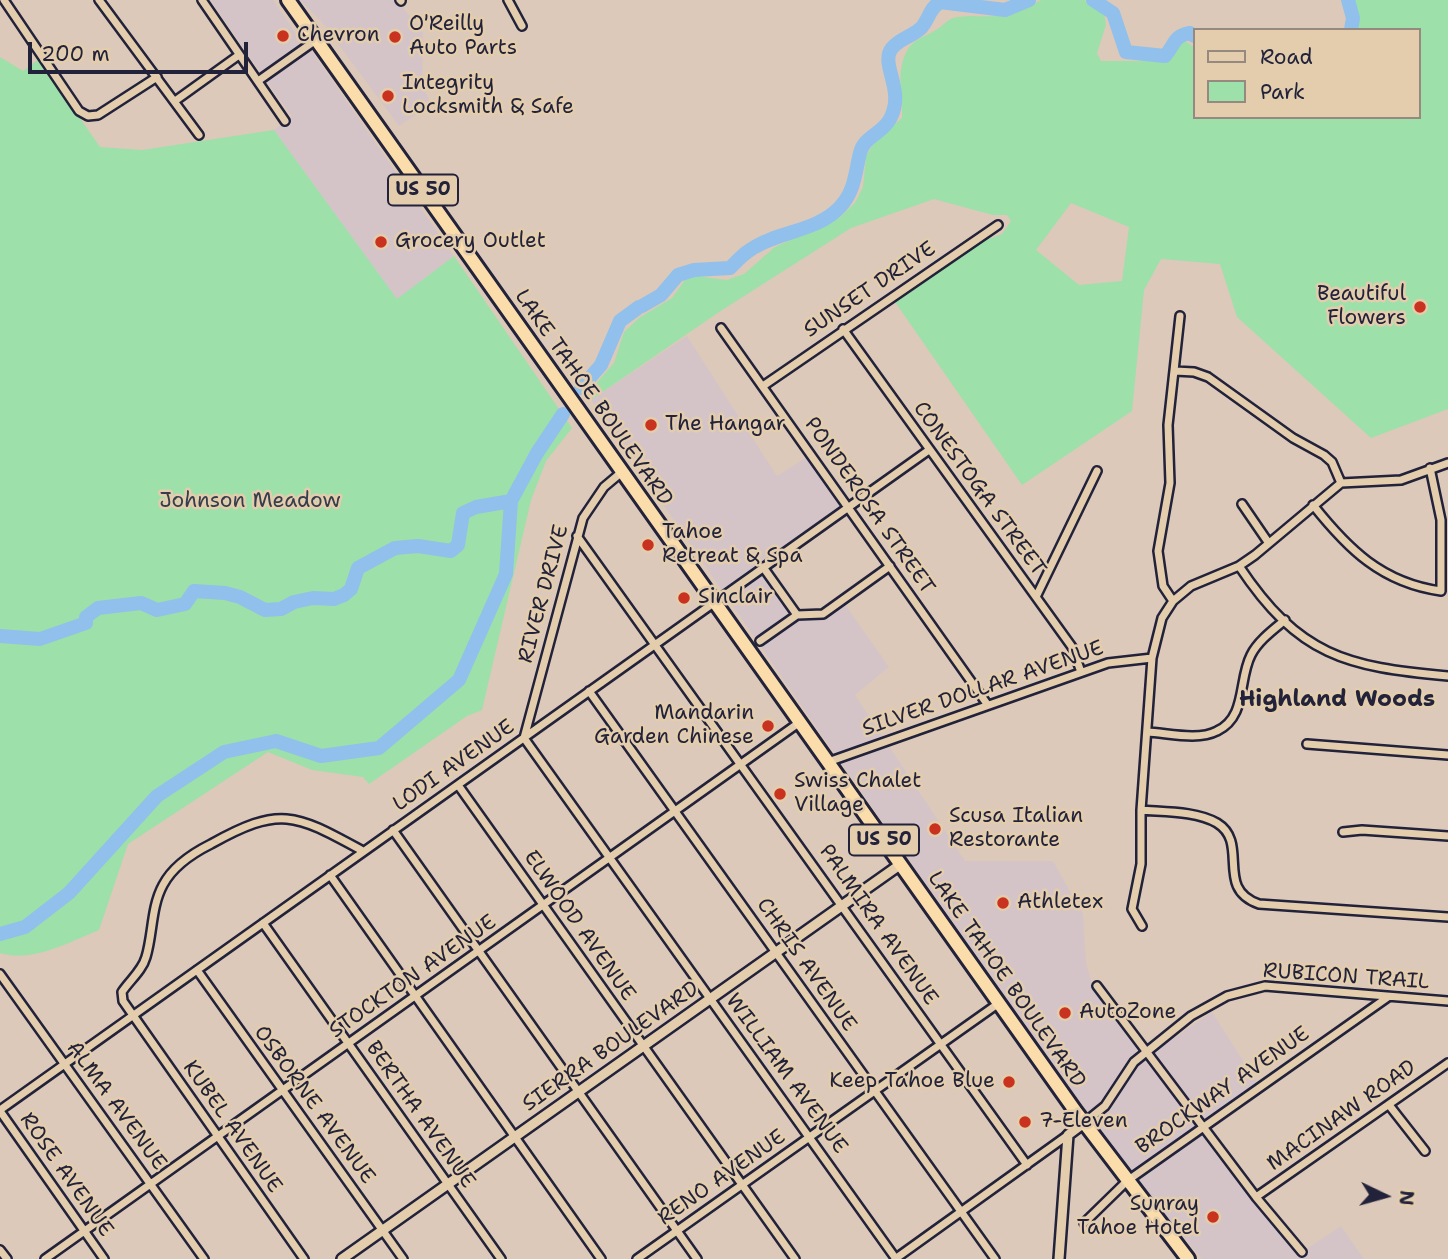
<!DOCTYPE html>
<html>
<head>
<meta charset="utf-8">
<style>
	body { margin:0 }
	#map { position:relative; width:1448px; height:1259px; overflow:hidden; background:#dcc9b9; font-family:"Shantell Sans",sans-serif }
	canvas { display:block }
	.legend { position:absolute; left:1193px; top:28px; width:228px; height:91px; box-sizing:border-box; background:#e3cdac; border:2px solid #96897f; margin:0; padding:9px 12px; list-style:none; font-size:21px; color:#22223b }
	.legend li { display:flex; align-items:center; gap:14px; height:35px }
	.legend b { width:35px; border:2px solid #96897f }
	.north { position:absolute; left:1350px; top:1161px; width:70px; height:70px; -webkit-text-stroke:5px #e3cdac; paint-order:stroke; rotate:95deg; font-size:19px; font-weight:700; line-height:28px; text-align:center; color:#22223b }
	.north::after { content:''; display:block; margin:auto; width:24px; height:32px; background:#22223b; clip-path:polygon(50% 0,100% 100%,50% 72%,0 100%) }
	.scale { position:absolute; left:28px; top:42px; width:220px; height:32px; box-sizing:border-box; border:4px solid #22223b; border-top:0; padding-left:9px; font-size:21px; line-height:24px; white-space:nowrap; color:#22223b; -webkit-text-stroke:5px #e3cdac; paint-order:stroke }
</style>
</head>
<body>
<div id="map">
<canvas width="1448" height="1259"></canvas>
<ul class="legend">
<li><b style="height:9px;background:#e3cdac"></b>Road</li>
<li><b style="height:19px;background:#9de0aa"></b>Park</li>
</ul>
<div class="north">N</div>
<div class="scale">200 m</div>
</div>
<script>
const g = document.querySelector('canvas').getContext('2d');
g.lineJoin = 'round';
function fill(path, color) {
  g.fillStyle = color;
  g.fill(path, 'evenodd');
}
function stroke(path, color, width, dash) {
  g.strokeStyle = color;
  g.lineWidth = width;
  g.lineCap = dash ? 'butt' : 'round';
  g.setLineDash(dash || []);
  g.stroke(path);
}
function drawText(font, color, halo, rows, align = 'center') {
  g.font = font + ' "Shantell Sans",sans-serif';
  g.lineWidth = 5;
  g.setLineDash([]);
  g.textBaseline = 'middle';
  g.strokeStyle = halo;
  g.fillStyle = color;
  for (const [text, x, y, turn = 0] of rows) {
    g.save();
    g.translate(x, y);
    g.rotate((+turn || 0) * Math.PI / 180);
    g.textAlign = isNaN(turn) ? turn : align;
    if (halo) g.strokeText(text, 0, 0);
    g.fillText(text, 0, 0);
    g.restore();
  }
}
fill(new Path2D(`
	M210,0h63l29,43 -42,29z
	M300,0h97l26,33 -1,50 9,22 -32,21 -78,-105z
	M311,50l143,206 -57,44 -123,-170 18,-14 -25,-34z
	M687,336l90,140 30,-19 39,49 -87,60 38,52 27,-1 20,-14 45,64 -34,28 110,166h88l30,53 3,48 7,26 160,212 44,55 44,-29 23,33h-162l-68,-81 -282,-399 -261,-379z
	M1212,1012l46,72 -55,39 -52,-69z`), '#d4c4c8');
fill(new Path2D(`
	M1042,0h42l20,11 2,14 -9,28 4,8h66l9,-17 9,-3 9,6v70h224v-87h-60l-3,-30h93v409l-77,29 -134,-121 -17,-53 -59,-5 -17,31 -12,121 -110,74 -129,-186 90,-58 19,-7 9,-13 -4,-6h-14l-59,-16 -83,29 -132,84 -128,88 -5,-5 28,-32 10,-31 15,-14 33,-20 13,-18 11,-4 31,4 17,-6 31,-27 64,-29 16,-15 8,-16 3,-31 9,-15 27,-23c1,-18 -4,-37 0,-54 7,-27 20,-24 37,-36 7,-5 10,-10 19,-11 16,-3 32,2 48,-3 13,-3 24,-10 36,-14zM1071,203l58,24 -7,54 -43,4 -43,-35z
	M0,57l23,14 16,-12 61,88 42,3 132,-20 123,169 57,-43 118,172 -26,33 -15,39 -49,210 -15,6 -98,68 -6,-7 -51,-7 -44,-18 -140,92 -29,86c-30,12 -66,33 -99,23z`), '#9de0aa');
stroke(new Path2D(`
	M1093,0l20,13 13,39 39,4c10,-11 8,-20 25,-23l4,3
	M1348,0l5,18 -2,12
	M642,306l19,-11 17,-20 16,-5 36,-2c6,-6 12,-13 20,-18 27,-19 67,-18 90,-43 15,-16 15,-34 20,-54 4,-17 22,-19 30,-34 16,-29 -11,-55 2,-71 8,-10 22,-12 30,-21 8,-10 7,-18 18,-25l65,8 24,-10
	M581,388l20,-23 19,-44 19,-14
	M0,636l40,3 46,-16v-6l12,-9 43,-5 16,7 28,-6 9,-13 31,2 15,4 25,13 16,-1 13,-7 19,-4 21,1 10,-4 7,-6 7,-21 37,-20 23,-2 33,5 7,-6 5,-32 13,-6 35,-6
	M0,934l25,-7 44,-34 88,-97 67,-44 52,-11 45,15 58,-8 80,-68 47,-106 5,-73 26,-48 26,-39`), '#90c0eb', 14);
const minor = new Path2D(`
	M4,0l75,111 9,5 10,-1 59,-38
	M99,0l100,135
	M202,0l83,121
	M400,0l1,1
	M508,0l14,26
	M258,81l58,-41
	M175,101l64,-46
	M721,328l266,376
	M843,329l229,318 9,25
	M1175,371l19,1 14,5 85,61 31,17 8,7 9,21
	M763,386l235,-161
	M623,471l-19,16 -21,31 -59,220 372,521
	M1242,504l26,38
	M1313,505c35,44 69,78 128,86v-71l-11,-52
	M577,536l450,629
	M1239,566c60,90 107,101 209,110
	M1036,597l61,-126
	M1173,601l-10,-15 -5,-35 12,-68 -2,-58 12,-109
	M797,615l26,-1 67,-48
	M760,641l37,-26 -34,-48
	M589,691l406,568
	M1147,732c21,1 51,9 70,-1 30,-14 21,-51 34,-76 7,-14 22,-25 34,-35
	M1307,744l141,11
	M828,762l280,-99 44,-5
	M458,785l337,474
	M1141,810c24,2 55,1 76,13 33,20 -3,66 42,81l189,13
	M393,830l304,429
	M1343,832l19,-2 86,6
	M330,875l271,384
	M263,923l238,336
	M1142,926l-10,-17 9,-45v-54l11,-152 10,-40 11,-17 18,-15 48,-20 16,-11 86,-72 60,-3 47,-17
	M197,970l206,289
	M0,974l204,285
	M1097,986l159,211 46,55
	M1389,1105l36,46
	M0,1110l929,-660
	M0,1111l104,148
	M1084,1123l21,-17 29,-44 57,-46 36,-20 38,-10 183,15
	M1256,1197l192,-134
	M1084,1223l43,-42 261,-184
	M0,1250l7,9
	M45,1259l755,-537
	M304,1259l-181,-258 -1,-9c8,-12 20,-21 24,-35 7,-23 5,-50 17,-72 10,-19 30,-32 48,-41 70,-39 84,-30 152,7
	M637,1259l362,-256
	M895,1259l173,-124`);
const tertiary = new Path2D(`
	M342,1259l559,-395
	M1059,1259l9,-124 16,-12`);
const trunk = new Path2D(`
	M288,0l788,1112 112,147`);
stroke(minor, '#22223b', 12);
stroke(tertiary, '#22223b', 14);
stroke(trunk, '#22223b', 18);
stroke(minor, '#e3cdac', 7);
stroke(tertiary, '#e3cdac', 9);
stroke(trunk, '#fbddab', 12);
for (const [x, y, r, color] of [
	[283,36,7,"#c8321e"],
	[395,37,7,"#c8321e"],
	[388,96,7,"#c8321e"],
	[381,242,7,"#c8321e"],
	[1420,307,7,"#c8321e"],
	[651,425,7,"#c8321e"],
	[648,545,7,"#c8321e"],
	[684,598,7,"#c8321e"],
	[768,726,7,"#c8321e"],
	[780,794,7,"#c8321e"],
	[935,829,7,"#c8321e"],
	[1003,903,7,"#c8321e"],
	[1065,1013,7,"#c8321e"],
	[1009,1082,7,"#c8321e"],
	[1025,1122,7,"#c8321e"],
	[1213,1217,7,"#c8321e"]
]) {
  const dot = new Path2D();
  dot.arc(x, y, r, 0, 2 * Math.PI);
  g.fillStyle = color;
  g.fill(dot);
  stroke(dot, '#e3cdac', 2.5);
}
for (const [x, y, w] of [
	[423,190,70],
	[884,840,70]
]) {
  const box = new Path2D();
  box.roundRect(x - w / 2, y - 15.5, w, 31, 5);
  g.fillStyle = '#e3cdac';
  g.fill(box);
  stroke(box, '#22223b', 2);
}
drawText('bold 19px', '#22223b', null, [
	["US 50",423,190],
	["US 50",884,840]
]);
drawText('21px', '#22223b', '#e3cdac', [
	["O'Reilly",409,25],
	["Auto Parts",409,49],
	["Chevron",297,36],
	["Integrity",402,84],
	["Locksmith & Safe",402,108],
	["Grocery Outlet",395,242],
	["Beautiful",1406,295,"right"],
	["Flowers",1406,319,"right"],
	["The Hangar",665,425],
	["Tahoe",662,533],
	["Retreat & Spa",662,557],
	["Sinclair",698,598],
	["Mandarin",754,714,"right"],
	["Garden Chinese",754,738,"right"],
	["Swiss Chalet",794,782],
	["Village",794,806],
	["Scusa Italian",949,817],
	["Restorante",949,841],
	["Athletex",1017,903],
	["AutoZone",1079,1013],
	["Keep Tahoe Blue",995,1082,"right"],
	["7-Eleven",1039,1122],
	["Sunray",1199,1205,"right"],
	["Tahoe Hotel",1199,1229,"right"]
], 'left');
drawText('21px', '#22223b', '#e3cdac', [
	["SUNSET DRIVE",870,290,-34],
	["LAKE TAHOE BOULEVARD",593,398,55],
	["CONESTOGA STREET",979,489,54],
	["PONDEROSA STREET",869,506,55],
	["RIVER DRIVE",544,594,-75],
	["SILVER DOLLAR AVENUE",983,689,-19],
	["LODI AVENUE",454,766,-35],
	["PALMIRA AVENUE",878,925,55],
	["ELWOOD AVENUE",579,926,55],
	["CHRIS AVENUE",806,965,55],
	["STOCKTON AVENUE",413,977,-35],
	["RUBICON TRAIL",1346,977,4],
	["LAKE TAHOE BOULEVARD",1006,980,55],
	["SIERRA BOULEVARD",611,1047,-35],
	["WILLIAM AVENUE",786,1074,54],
	["BROCKWAY AVENUE",1223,1091,-35],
	["OSBORNE AVENUE",314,1105,54],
	["ALMA AVENUE",116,1106,54],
	["BERTHA AVENUE",420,1115,55],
	["MACINAW ROAD",1342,1116,-35],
	["KUBEL AVENUE",232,1127,55],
	["ROSE AVENUE",66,1175,55],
	["RENO AVENUE",722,1178,-35]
]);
drawText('21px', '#343e4c', '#e3cdac', [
	["Johnson Meadow",250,502]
]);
drawText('bold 23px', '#22223b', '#e3cdac', [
	["Highland Woods",1337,700]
]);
</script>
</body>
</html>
